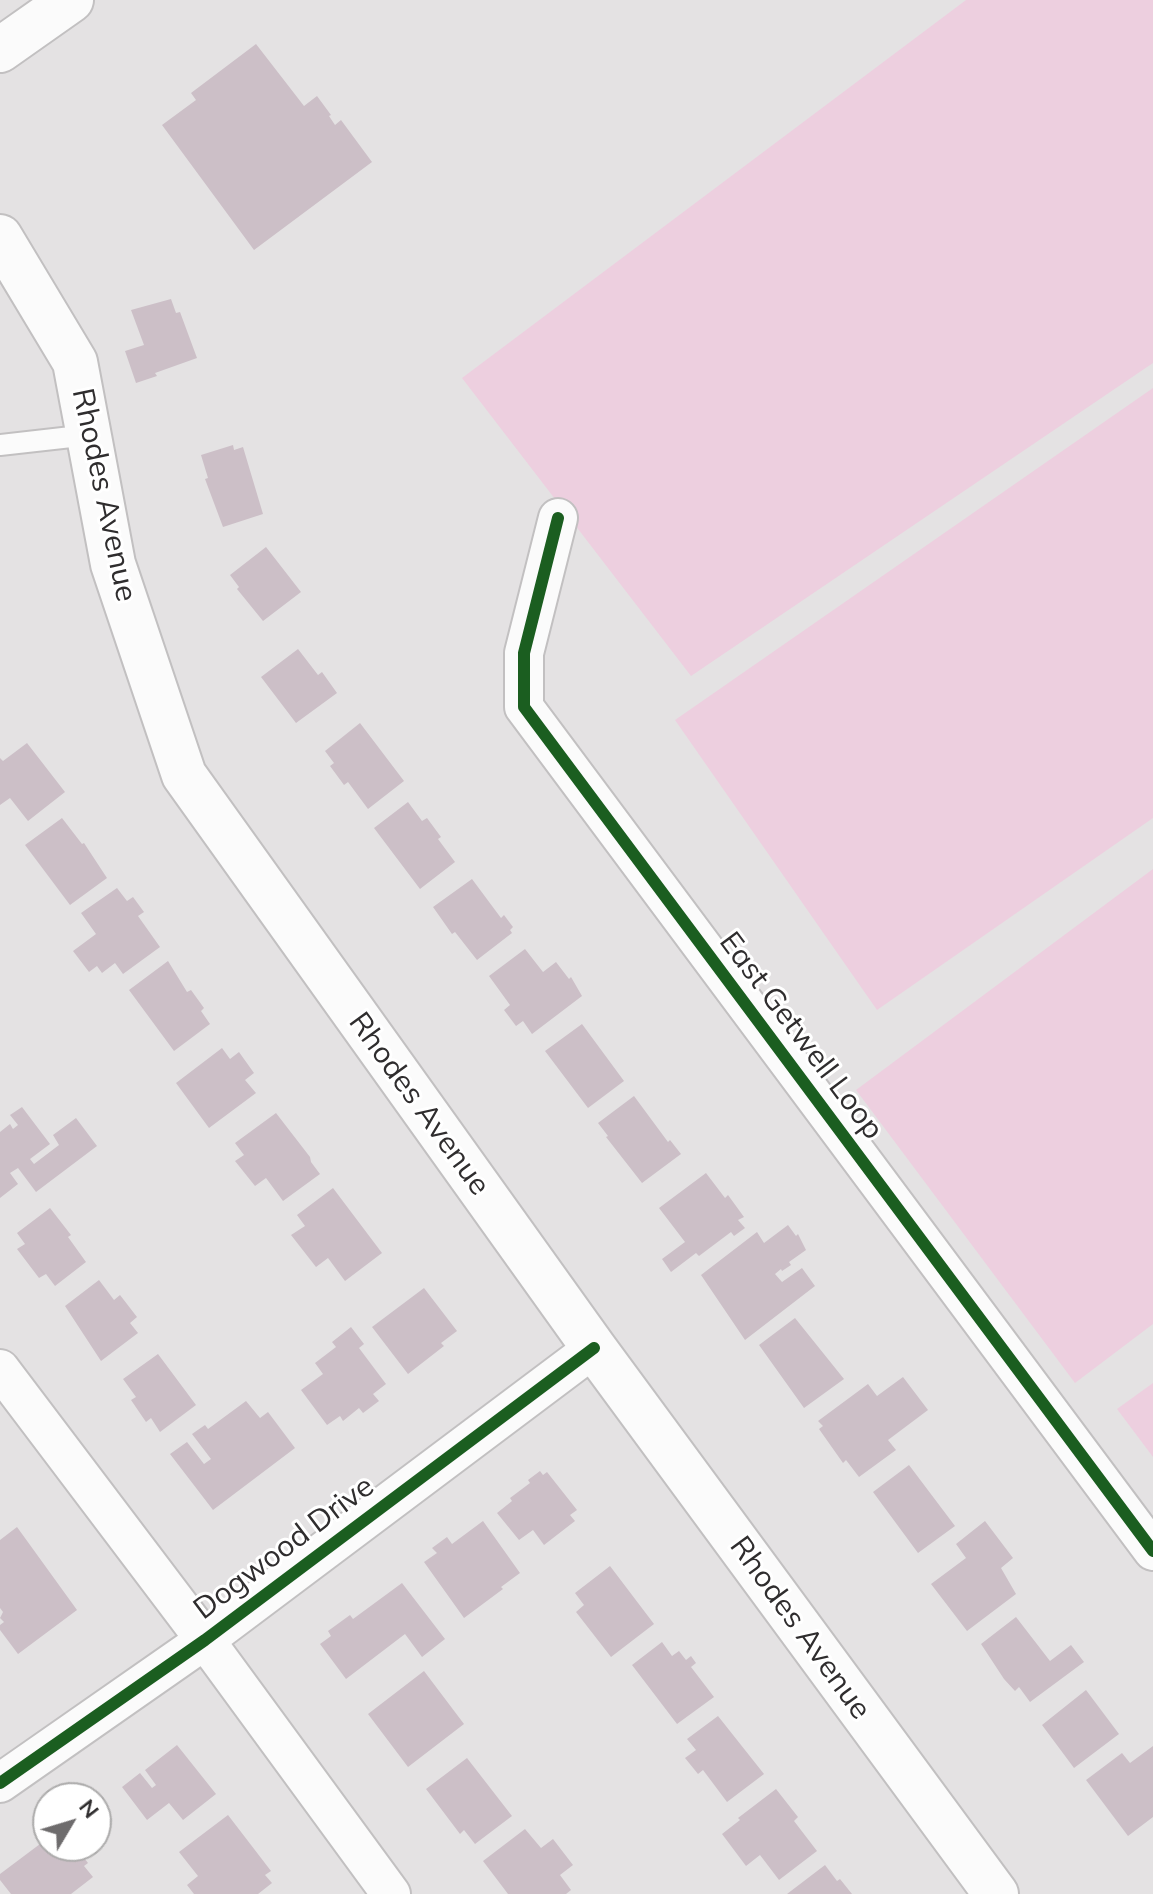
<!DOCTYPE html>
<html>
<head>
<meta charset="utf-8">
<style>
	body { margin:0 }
	#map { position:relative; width:1153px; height:1894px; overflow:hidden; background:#e4e2e3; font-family:Mulish,sans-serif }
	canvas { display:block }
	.north { position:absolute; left:32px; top:1782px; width:80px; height:80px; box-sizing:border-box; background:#fff; border:2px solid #acabab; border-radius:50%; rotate:52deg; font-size:22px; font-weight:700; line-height:32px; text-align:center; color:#2f2d2e }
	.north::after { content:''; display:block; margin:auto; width:28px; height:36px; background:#6e6c6d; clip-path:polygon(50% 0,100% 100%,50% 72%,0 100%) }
</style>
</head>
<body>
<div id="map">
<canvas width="1153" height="1894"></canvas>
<div class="north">N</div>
</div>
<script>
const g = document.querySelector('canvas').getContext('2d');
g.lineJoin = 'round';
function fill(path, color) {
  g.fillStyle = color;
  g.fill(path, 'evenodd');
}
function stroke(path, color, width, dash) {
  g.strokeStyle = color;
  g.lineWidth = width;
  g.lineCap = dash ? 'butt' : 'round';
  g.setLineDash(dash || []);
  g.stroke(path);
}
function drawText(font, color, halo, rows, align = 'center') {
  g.font = font + ' Mulish,sans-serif';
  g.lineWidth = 6;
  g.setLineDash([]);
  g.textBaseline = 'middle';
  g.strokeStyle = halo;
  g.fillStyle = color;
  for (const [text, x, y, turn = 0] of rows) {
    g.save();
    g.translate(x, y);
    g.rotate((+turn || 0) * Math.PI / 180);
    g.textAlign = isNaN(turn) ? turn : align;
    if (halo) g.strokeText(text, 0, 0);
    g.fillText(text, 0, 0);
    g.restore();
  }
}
fill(new Path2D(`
	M966,0h187v363l-462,313 -229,-298z
	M1153,388v430l-276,192 -202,-290z
	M1153,869v455l-78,59 -219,-293z
	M1153,1383v74l-36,-48z`), '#edcfdf');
fill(new Path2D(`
	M256,44l48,62 13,-10 14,19 -2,1 6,9 6,-5 31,42 -118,88 -92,-125 34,-25 -5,-7z
	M171,299l5,14 4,-1 17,46 -42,15 2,3 -21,7 -11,-32 19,-6 -13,-35z
	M233,445l1,5 9,-3 20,67 -40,13 -18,-48 3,-1 -7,-23z
	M266,547l35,45 -38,29 -26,-32 2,-2 -9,-12z
	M298,649l20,26 4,-3 15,21 -41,30 -35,-46z
	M360,723l44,58 -36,28 -20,-27 -4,3 -14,-19 4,-3 -9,-12z
	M27,743l38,49 -37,29 -18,-23 -10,7v-47l3,3z
	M408,802l14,19 5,-3 14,19 -3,2 17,23 -35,27 -46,-61z
	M62,818l20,26 2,-1 23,35 -37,27 -45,-60z
	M472,879l29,39 3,-3 9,12 -3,3 2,3 -35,27 -22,-28 -3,2 -19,-27z
	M117,888l10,13 6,-4 11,15 -6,4 22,31 -37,27 -8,-11 -13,10 -5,-7 -8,6 -16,-21 23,-17 -15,-21z
	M525,949l18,23 13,-10 13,17 2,-2 11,19 -50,38 -9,-13 -7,5 -12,-16 6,-5 -21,-29z
	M168,961l19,31 4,-2 13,18 -3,3 9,13 -36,27 -45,-61z
	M582,1024l42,57 -36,27 -43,-57z
	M222,1048l8,11 9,-7 15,21 -9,7 11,13 -47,35 -33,-45z
	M634,1096l34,46 2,-2 11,14 -39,29 -36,-46 2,-1 -10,-13z
	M22,1107l28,37 -20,15 4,5 25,-19 -6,-10 23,-17 21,28 -61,46 -18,-24 -8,5 8,11 -18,14v-66l10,-8 3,5 5,-4 -8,-10z
	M276,1113l34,44 1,5 9,12 -37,27 -17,-23 -11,8 -20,-25 9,-6 -9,-12z
	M706,1173l19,25 3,-3 16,22 -6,3 7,8 -11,8 -3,-4 -32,24 -3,-3 -25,19 -9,-13 23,-17 -26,-34z
	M333,1188l49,65 -37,28 -17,-23 -12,9 -25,-32 14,-9 -8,-11z
	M50,1208l21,27 -3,2 18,25 -31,24 -9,-12 -7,4 -22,-29 8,-5 -8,-11z
	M788,1225l8,11 2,-2 8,16 -17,12 2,3 -9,6 -1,-2 -6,5 7,8 20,-14 13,18 -70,54 -44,-65 56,-43 7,11z
	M99,1280l15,20 6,-5 17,22 -7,6 8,10 -37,28 -36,-55z
	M424,1288l33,43 -16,12 3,3 -36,28 -36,-47z
	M795,1318l49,61 -40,29 -45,-63z
	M351,1327l13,17 -5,4 27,36 -13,10 6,7 -16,12 -4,-5 -16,13 -3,-5 -13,9 -26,-35 22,-16 -8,-11 21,-16 -4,-5z
	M158,1354l38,51 -36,27 -9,-14 -5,4 -15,-22 5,-3 -13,-18z
	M903,1377l25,33 -40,30 8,10 -37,27 -13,-17 -3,3 -24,-34 4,-3 -5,-5 50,-37 9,12z
	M246,1401l14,17 8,-6 27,36 -82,62 -43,-56 17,-12 17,22 7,-5 -19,-25 13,-9 3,4z
	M909,1465l46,61 -37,27 -45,-61z
	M540,1471l3,4 4,-3 30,38 -7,5 5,6 -31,24 -11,-15 -14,10 -22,-27 15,-12 -2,-3 20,-15 -2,-3z
	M483,1521l37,52 -19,14 2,2 -39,29 -40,-56 13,-9 -5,-5 15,-11 5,7z
	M985,1521l28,37 -12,10 15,26 -49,37 -36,-47 35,-26 -10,-14z
	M17,1527l60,83 -59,44 -18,-24v-5l4,-3 -4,-4 3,-6 -3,-4v-68z
	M610,1566l44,58 -43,33 -35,-45 8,-7 -9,-12z
	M402,1583l43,56 -23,18 -17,-23 -59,45 -26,-35 11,-8 -3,-5 22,-16 3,4z
	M1016,1617l34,44 21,-16 13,17 -54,40 -11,-15 -4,4 -11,-12 -23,-35z
	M662,1642l10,14 7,-5 7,9 5,-4 5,7 -5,4 23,30 -37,27 -45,-59z
	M424,1671l40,53 -56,43 -40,-53z
	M1086,1690l33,44 -45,34 -32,-43z
	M718,1716l46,58 -37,28 -24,-32 -5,4 -13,-16 11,-8 -9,-11z
	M177,1745l39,49 -33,26 -14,-17 -22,17 -25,-33 18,-14 12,15 4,-3 -11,-15z
	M1153,1746v71l-25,19 -42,-56 36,-27 8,10z
	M467,1758l45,58 -37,28 -11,-14 -4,4 -34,-45z
	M776,1789l22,28 -4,4 23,30 -38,29 -19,-25 -14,11 -24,-32 18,-14 -2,-2z
	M228,1815l43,56 -6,4 7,8 -14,11h-64l-7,-9 11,-9 -19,-24z
	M525,1829l16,19 12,-9 20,26 -13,10 11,15 -5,4h-58l-25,-33z
	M48,1838v8h27l13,17 -4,3 9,11 -22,17h-60l-11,-14v-6z
	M825,1865l12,16 3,-2 12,15h-65z`), '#ccbfc7');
const service = new Path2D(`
	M0,445l89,-10`);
const minor = new Path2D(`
	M558,518l-34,135v54l629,844
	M0,1369l205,271 186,254
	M0,1783l205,-143 389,-292`);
const secondary = new Path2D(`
	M0,50l71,-50
	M0,237l75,125 38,202 71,211 410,573 402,546`);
stroke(service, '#c2c0c1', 24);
stroke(minor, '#c2c0c1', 42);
stroke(secondary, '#c2c0c1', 48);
stroke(service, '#fbfbfb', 20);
stroke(minor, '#fbfbfb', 38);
stroke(secondary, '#fbfbfb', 44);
stroke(new Path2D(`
	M558,518l-34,135v54l629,844
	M0,1783l205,-143 389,-292`), '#1b5e20', 12);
drawText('30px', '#2f2d2e', '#fff', [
	["Rhodes Avenue",104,495,78],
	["East Getwell Loop",801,1036,53],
	["Rhodes Avenue",419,1104,54],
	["Dogwood Drive",284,1548,-37],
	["Rhodes Avenue",800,1628,54]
]);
</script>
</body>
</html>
